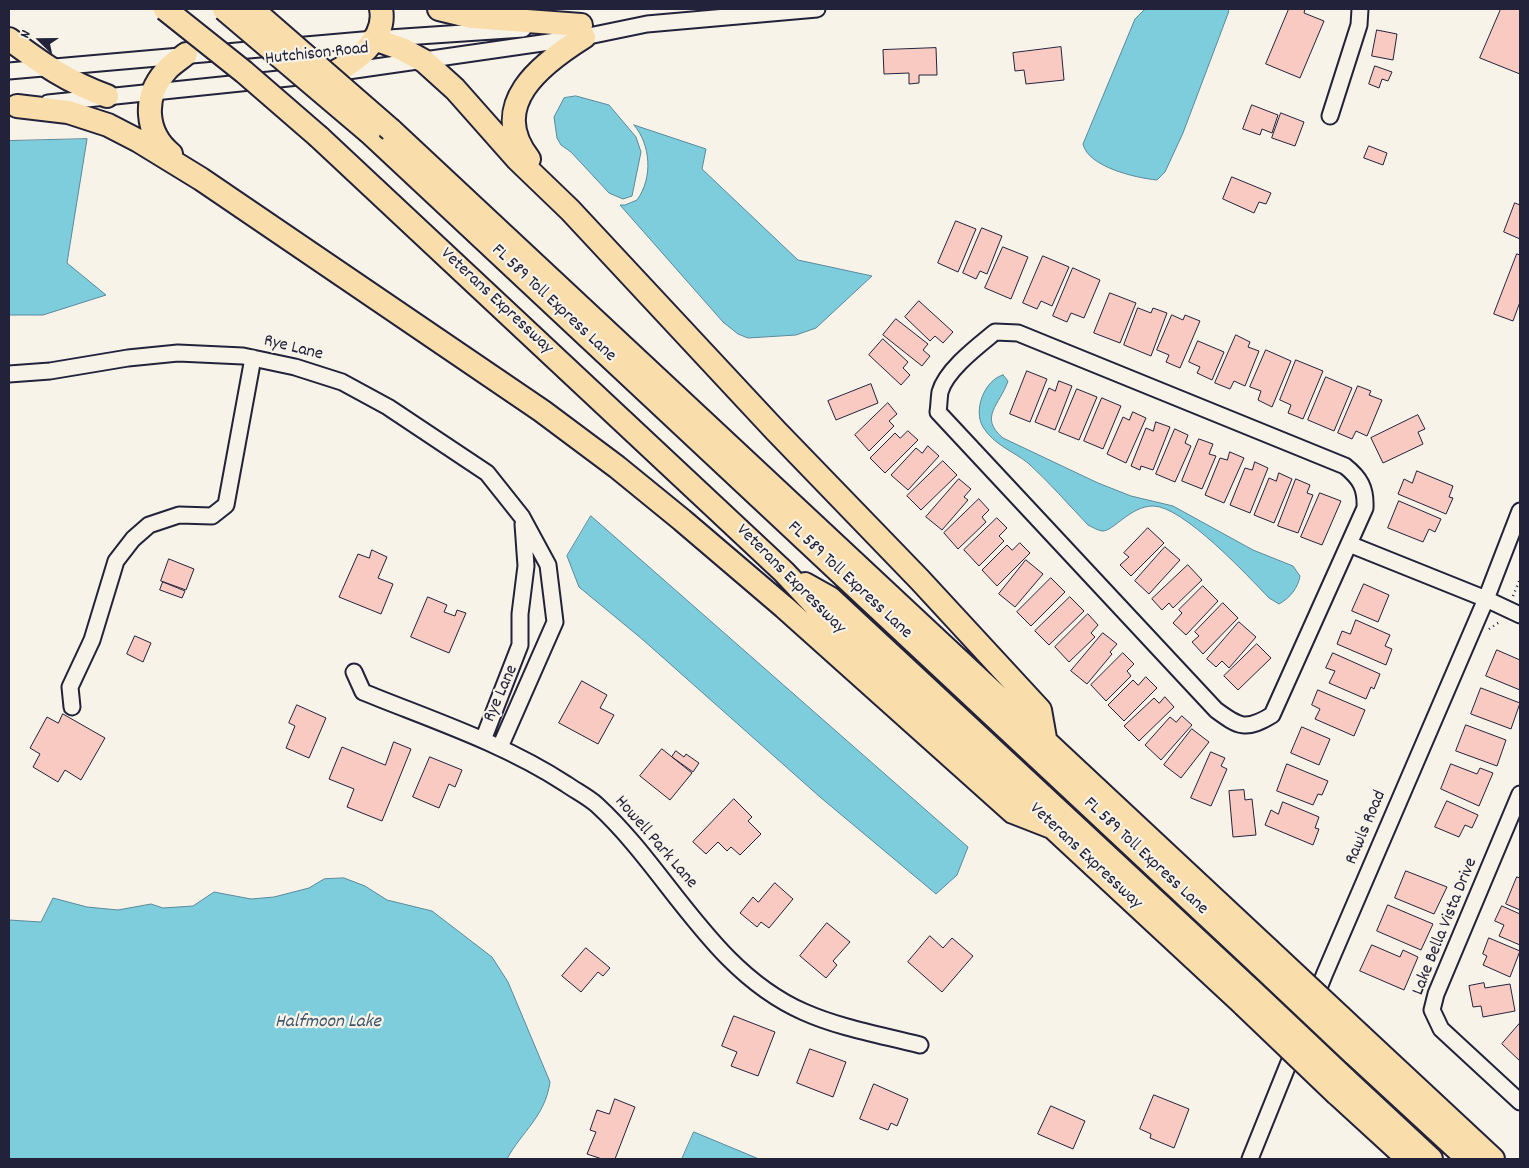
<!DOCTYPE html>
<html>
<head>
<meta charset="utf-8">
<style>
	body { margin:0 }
	#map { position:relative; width:1529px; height:1168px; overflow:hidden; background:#f7f3e8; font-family:Dekko,sans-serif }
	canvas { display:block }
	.frame { position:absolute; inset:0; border:10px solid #22223b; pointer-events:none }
	.north { position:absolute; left:15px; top:15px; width:50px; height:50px; -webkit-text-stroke:4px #f7f3e8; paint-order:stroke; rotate:292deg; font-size:14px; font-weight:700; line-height:20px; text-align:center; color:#22223b }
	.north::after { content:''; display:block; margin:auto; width:18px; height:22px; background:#22223b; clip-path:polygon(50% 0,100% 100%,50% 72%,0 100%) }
</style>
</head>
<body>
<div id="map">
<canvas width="1529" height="1168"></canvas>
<div class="frame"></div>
<div class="north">N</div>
</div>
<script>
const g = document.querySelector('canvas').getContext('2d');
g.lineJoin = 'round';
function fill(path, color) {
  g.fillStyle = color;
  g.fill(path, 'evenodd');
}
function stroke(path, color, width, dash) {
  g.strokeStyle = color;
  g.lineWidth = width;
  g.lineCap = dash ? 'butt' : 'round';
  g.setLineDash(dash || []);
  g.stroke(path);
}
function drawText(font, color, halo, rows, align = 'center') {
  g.font = font + ' Dekko,sans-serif';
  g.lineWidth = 4.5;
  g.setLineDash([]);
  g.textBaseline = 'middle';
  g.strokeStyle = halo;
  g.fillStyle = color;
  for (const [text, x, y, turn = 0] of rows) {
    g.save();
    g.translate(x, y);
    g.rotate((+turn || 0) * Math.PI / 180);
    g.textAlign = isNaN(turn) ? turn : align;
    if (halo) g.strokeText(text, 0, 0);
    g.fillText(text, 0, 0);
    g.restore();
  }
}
const water = new Path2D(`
	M1159,9h68l2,2 -46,122 -18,39 -8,8c-21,-2 -69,-13 -74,-36l52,-125 9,-9z
	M576,96l33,9 27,32 5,15 -9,44 -9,3 -14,-6 -38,-41 -10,-7 -4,-7 -3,-21 10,-19z
	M634,125l72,24 -4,20 96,91 74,16 -56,52 -20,7 -48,3 -10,-4 -15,-12 -103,-117h5l12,-5c16,-22 14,-55 -3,-75z
	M87,139l-20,124 39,32 -63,20h-34v-174z
	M1003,375l5,6c-8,24 -30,36 -5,57l95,45 33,13 42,10 80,44 40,16 7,10c-2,12 -10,22 -21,28l-10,-6c-21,-22 -86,-92 -116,-92 -23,0 -40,26 -51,25 -5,-1 -10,-4 -14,-6 -20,-21 -39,-43 -60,-62 -15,-12 -34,-18 -45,-36 -10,-16 1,-47 20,-52z
	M591,516l377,331 -11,28 -21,19 -116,-97 -178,-158 -63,-52 -12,-31z
	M344,878l21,8 22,14 45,11 60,46 16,25 42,100c-5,35 -28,49 -43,77h-498v-239l32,2 12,-24 34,9 31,3 33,-6 12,4 30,-2 21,-14 37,7 23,-2 35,-9 15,-9z
	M694,1132l65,27h-77z`);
fill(water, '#7ecddc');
stroke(water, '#59899c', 1);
const building = new Path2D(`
	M1289,9h16l-1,4 20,8 -24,57 -34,-14z
	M1501,9h19v65l-40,-16z
	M1377,30l20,4 -4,26 -21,-4z
	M1061,47l3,33 -38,4 -2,-14 -9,1 -2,-18z
	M936,48l1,27h-18v8l-10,1v-11l-25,1 -1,-24z
	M1375,66l17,6 -4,9 -6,-2 -3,9 -10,-4z
	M1252,105l26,10 -6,18 -10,-4 -2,6 -17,-6z
	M1281,113l23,9 -9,24 -23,-8z
	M1369,146l18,7 -4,12 -19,-7z
	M1232,177l39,16 -5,11 -7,-2 -5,11 -31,-14z
	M1515,203l5,2v34l-16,-7z
	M956,221l20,8 -18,43 -20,-9z
	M982,228l20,8 -15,38 -7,-3 -4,8 -13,-6z
	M1003,247l25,10 -17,42 -26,-11z
	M1517,254l3,1v47l-7,19 -19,-7z
	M1043,256l26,11 -17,39 -11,-5 -4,8 -14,-6z
	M1073,268l27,12 -16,38 -13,-5 -4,9 -14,-6z
	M1110,293l26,10 -16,40 -26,-10z
	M919,301l34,31 -10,11 -8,-7 -5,5 -25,-24z
	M1138,308l13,5 2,-5 14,5 -16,43 -27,-11z
	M1172,315l11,5 2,-5 15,6 -20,47 -14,-6 3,-7 -12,-5z
	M896,319l32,25 -5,6 7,6 -8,10 -39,-31z
	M1236,335l14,7 -2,5 11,4 -14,35 -11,-5 -4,8 -15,-6z
	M883,339l25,23 -5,6 7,7 -9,10 -32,-30z
	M1198,341l26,11 -12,28 -15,-7 3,-6 -11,-5z
	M1266,350l25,11 -19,46 -14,-7 3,-9 -11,-4z
	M1296,360l27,11 -20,48 -15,-6 3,-8 -11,-5z
	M1027,371l20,8 -17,43 -20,-8z
	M1326,377l26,11 -18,43 -26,-11z
	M1059,381l13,5 -17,44 -20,-8 14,-34 6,3z
	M871,384l7,19 -42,17 -8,-19z
	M1358,386l13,5 -2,4 13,5 -15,36 -11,-5 -4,8 -14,-6z
	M1077,389l20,8 -18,43 -20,-8z
	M1102,398l19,8 -18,43 -19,-8z
	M888,403l9,11 -8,7 5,5 -25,25 -14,-16z
	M1133,412l13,6 -20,45 -19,-9 16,-37 6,3z
	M1418,415l7,14 -7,3 5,12 -40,19 -12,-25z
	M1156,422l14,5 -17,43 -12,-4 -1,4 -9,-4 15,-38 7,3z
	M1175,429l13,6 -3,8 6,3 -16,36 -19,-8z
	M908,431l10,9 -33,33 -15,-15 25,-25 5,5z
	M1199,439l14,5 -4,10 7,2 -14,33 -20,-8z
	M928,446l11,10 -31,34 -17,-15 25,-27 6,5z
	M1230,452l14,6 -20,45 -19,-8 15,-37 7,2z
	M943,461l14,14 -36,35 -14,-14z
	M1255,462l13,6 -18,45 -20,-8 15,-37 7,2z
	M1417,471l36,15 -4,11 4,1 -7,16 -48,-20 6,-15 8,4z
	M1279,473l13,6 -18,44 -20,-8 15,-37 7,3z
	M959,479l12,10 -7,8 4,3 -26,30 -16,-13z
	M1296,479l14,6 -3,8 6,2 -15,38 -20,-7z
	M1320,493l21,8 -19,44 -21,-8z
	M979,499l10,11 -7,7 4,5 -28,27 -14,-16z
	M1399,501l42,18 -6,13 -6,-3 -6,13 -35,-14z
	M997,518l10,10 -8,8 5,5 -25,25 -15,-16z
	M1148,528l16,15 -33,33 -11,-11 9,-8 -5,-4z
	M1020,543l10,10 -33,33 -15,-16 25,-25 5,5z
	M1165,547l15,13 -31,34 -14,-13z
	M372,550l15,7 -9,21 15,6 -12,30 -42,-17 19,-43 11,4z
	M169,559l25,10 -8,21 -25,-9z
	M1026,560l17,14 -28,33 -16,-13z
	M1188,565l14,15 -29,28 -4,-5 -7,7 -10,-11z
	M1051,578l14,14 -34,34 -14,-14z
	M163,582l22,9 -3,7 -22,-8z
	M1364,584l25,11 -11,27 -26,-11z
	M1203,586l15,15 -32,34 -13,-12 9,-10 -3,-3z
	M428,597l19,8 -3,7 11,4 2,-6 9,3 -17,40 -38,-16z
	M1070,597l14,14 -35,34 -14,-14z
	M1223,603l15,15 -35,36 -11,-12 7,-6 -4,-4z
	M1088,614l10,11 -7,8 4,4 -26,25 -14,-15z
	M1356,620l34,15 -5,11 7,3 -6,16 -49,-21 5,-13 8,3z
	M1239,622l17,15 -27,31 -7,-7 -6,6 -9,-8z
	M1103,633l14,11 -7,8 2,2 -25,30 -16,-13z
	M135,636l16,7 -8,19 -16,-8z
	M1257,644l14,14 -33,32 -14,-14z
	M1497,650l23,10v30l-34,-14z
	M1123,653l11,11 -7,7 4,5 -25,25 -15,-16z
	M1333,653l47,21 -6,15 -3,-2 -5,12 -37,-16 6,-12 -9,-3z
	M1146,677l11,11 -33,33 -16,-16 25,-25 5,5z
	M582,681l25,14 -7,13 14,7 -16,29 -39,-21z
	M1481,688l39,15 -9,26 -40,-15z
	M1318,690l47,20 -11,26 -39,-17 5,-10 -8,-4z
	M1165,697l9,10 -35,34 -15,-15 30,-28 5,5z
	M297,705l29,13 -17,40 -23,-10 9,-22 -6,-3z
	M63,714l42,24 -24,42 -16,-10 -7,12 -25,-15 7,-13 -10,-6 17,-31 11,6z
	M1182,716l10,9 -31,35 -16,-15 25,-28 6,5z
	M1466,725l40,15 -9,26 -41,-15z
	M1302,727l28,12 -11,26 -28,-12z
	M1192,729l17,13 -28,36 -17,-13z
	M394,742l17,7 -29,72 -35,-14 7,-18 -25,-10 13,-32 43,18z
	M662,749l30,24 -22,27 -30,-24z
	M676,751l8,6 2,-3 13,9 -6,9 -21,-15z
	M1211,752l14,6 -4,8 6,3 -16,37 -20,-8z
	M430,757l32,13 -7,17 -6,-3 -10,24 -26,-11z
	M1287,764l41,17 -6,14 -4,-1 -5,11 -36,-14z
	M1451,764l26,10 3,-6 13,5 -14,33 -38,-17z
	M1244,790l1,10 7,-1 4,36 -23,2 -4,-46z
	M734,799l18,18 -4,4 13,13 -21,21 -9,-8 -4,4 -9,-9 -12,12 -13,-12z
	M1447,801l31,14 -6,13 -7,-3 -6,12 -24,-10z
	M1283,802l36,15 -4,11 4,1 -6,16 -48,-20 6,-15 7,4z
	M1406,871l41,16 -13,27 -39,-16z
	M1517,877l3,1v32l-14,-6z
	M775,883l18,16 -24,29 -8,-6 -4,5 -17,-14 13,-16 5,5z
	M1388,905l45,19 -12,26 -44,-19z
	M1502,906l18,8v31l-21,-9 5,-11 -9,-4z
	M827,923l23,19 -17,19 4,4 -11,13 -26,-22z
	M930,936l13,12 9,-10 21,18 -31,36 -34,-30z
	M1489,938l31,13 -10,26 -27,-12 4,-9 -4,-2z
	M1372,945l28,12 3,-7 15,7 -14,33 -44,-19z
	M586,948l24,20 -7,8 -5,-4 -17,20 -19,-16z
	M1484,983l1,5 25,-4 5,27 -32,6 -2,-11 -8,1 -4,-21z
	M734,1016l41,16 -17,44 -27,-10 6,-14 -15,-6z
	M1520,1023v38l-18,-17z
	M810,1049l36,13 -13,35 -36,-14z
	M874,1084l34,15 -11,27 -6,-3 -3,7 -28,-11z
	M1154,1095l35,14 -15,39 -24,-10 1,-4 -11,-5z
	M615,1099l20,8 -20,52h-13l-15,-5 9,-22 -6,-2 7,-20 12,4z
	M1051,1106l34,15 -12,28 -35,-15z`);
fill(building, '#f9cac1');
stroke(building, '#22223b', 1);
const minor = new Path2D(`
	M9,71l365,-32 149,-10
	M341,72l243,-35 63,-13 170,-15
	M48,103l260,-27
	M1330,116l29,-91 1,-16
	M995,332l23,1 327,133c15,12 21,22 20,42l-93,207c-26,16 -33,12 -56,-5l-278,-298c1,-6 1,-14 2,-20 6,-22 38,-46 55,-60z
	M9,374l41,-3 78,-13 50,-5 65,3 52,11 47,15 46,25 99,66 35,44 26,48 7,57 -55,125
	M1349,544l137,55 34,16
	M354,672l9,20c69,28 140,51 203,92 10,7 22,13 31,21 71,65 115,167 207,207 36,16 77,23 116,33
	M72,707l-2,-20 22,-47 24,-79 17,-22 16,-14 30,-10 33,1 14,-11 27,-147
	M483,740l37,-95v-31l6,-48 -3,-42
	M1520,794l-84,200 -4,16 9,19 79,73
	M1250,1159l75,-186 161,-374 34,-88`);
const highway = new Path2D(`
	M439,9l33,8 109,8
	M9,39c35,26 57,42 98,57
	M374,39l28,10 22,12 31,28 62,70 53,51 205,220 145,150 120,130 6,34
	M331,74c23,-11 56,-35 50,-65
	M17,106l51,6 40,13 31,16 62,38 341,232 75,56 65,53 102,87 229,205 41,16
	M391,130l877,819
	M369,132l891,833
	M319,137l465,435 44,47 416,386
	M171,154c-26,-21 -28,-57 -6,-82 5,-7 14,-12 21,-18
	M529,159c-42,-54 12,-95 55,-122
	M805,584l25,14 421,392
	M1361,1036l132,123
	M1353,1053l115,106
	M1344,1078l87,81
	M1337,1094l71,65`);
stroke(minor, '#22223b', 19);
stroke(highway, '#22223b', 26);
stroke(new Path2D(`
	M1513,596l7,-17
	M1489,629l12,-8`), '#22223b', 2.5, [1, 4]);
stroke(minor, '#f7f3e8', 15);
stroke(highway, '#f9deab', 22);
const highwayBridge = new Path2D(`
	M165,9l79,63 75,65
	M224,9l145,123
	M252,9l139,121
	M1268,949l93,87
	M1260,965l93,88
	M1251,990l93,88
	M1244,1005l93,89`);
stroke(highwayBridge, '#22223b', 26, []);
stroke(highwayBridge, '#f9deab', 22);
drawText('18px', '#22223b', '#f7f3e8', [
	["Hutchison Road",317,55,-6],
	["Veterans Expressway",496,302,43],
	["FL 589 Toll Express Lane",553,304,43],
	["Rye Lane",293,349,14],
	["Veterans Expressway",790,580,45],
	["FL 589 Toll Express Lane",849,581,43],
	["Rye Lane",502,694,-66],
	["Rawls Road",1367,828,-67],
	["Howell Park Lane",655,843,49],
	["Veterans Expressway",1085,857,43],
	["FL 589 Toll Express Lane",1145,857,43],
	["Lake Bella Vista Drive",1446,927,-68]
]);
drawText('italic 19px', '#3e556b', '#f7f3e8', [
	["Halfmoon Lake",328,1023]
]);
</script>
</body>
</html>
